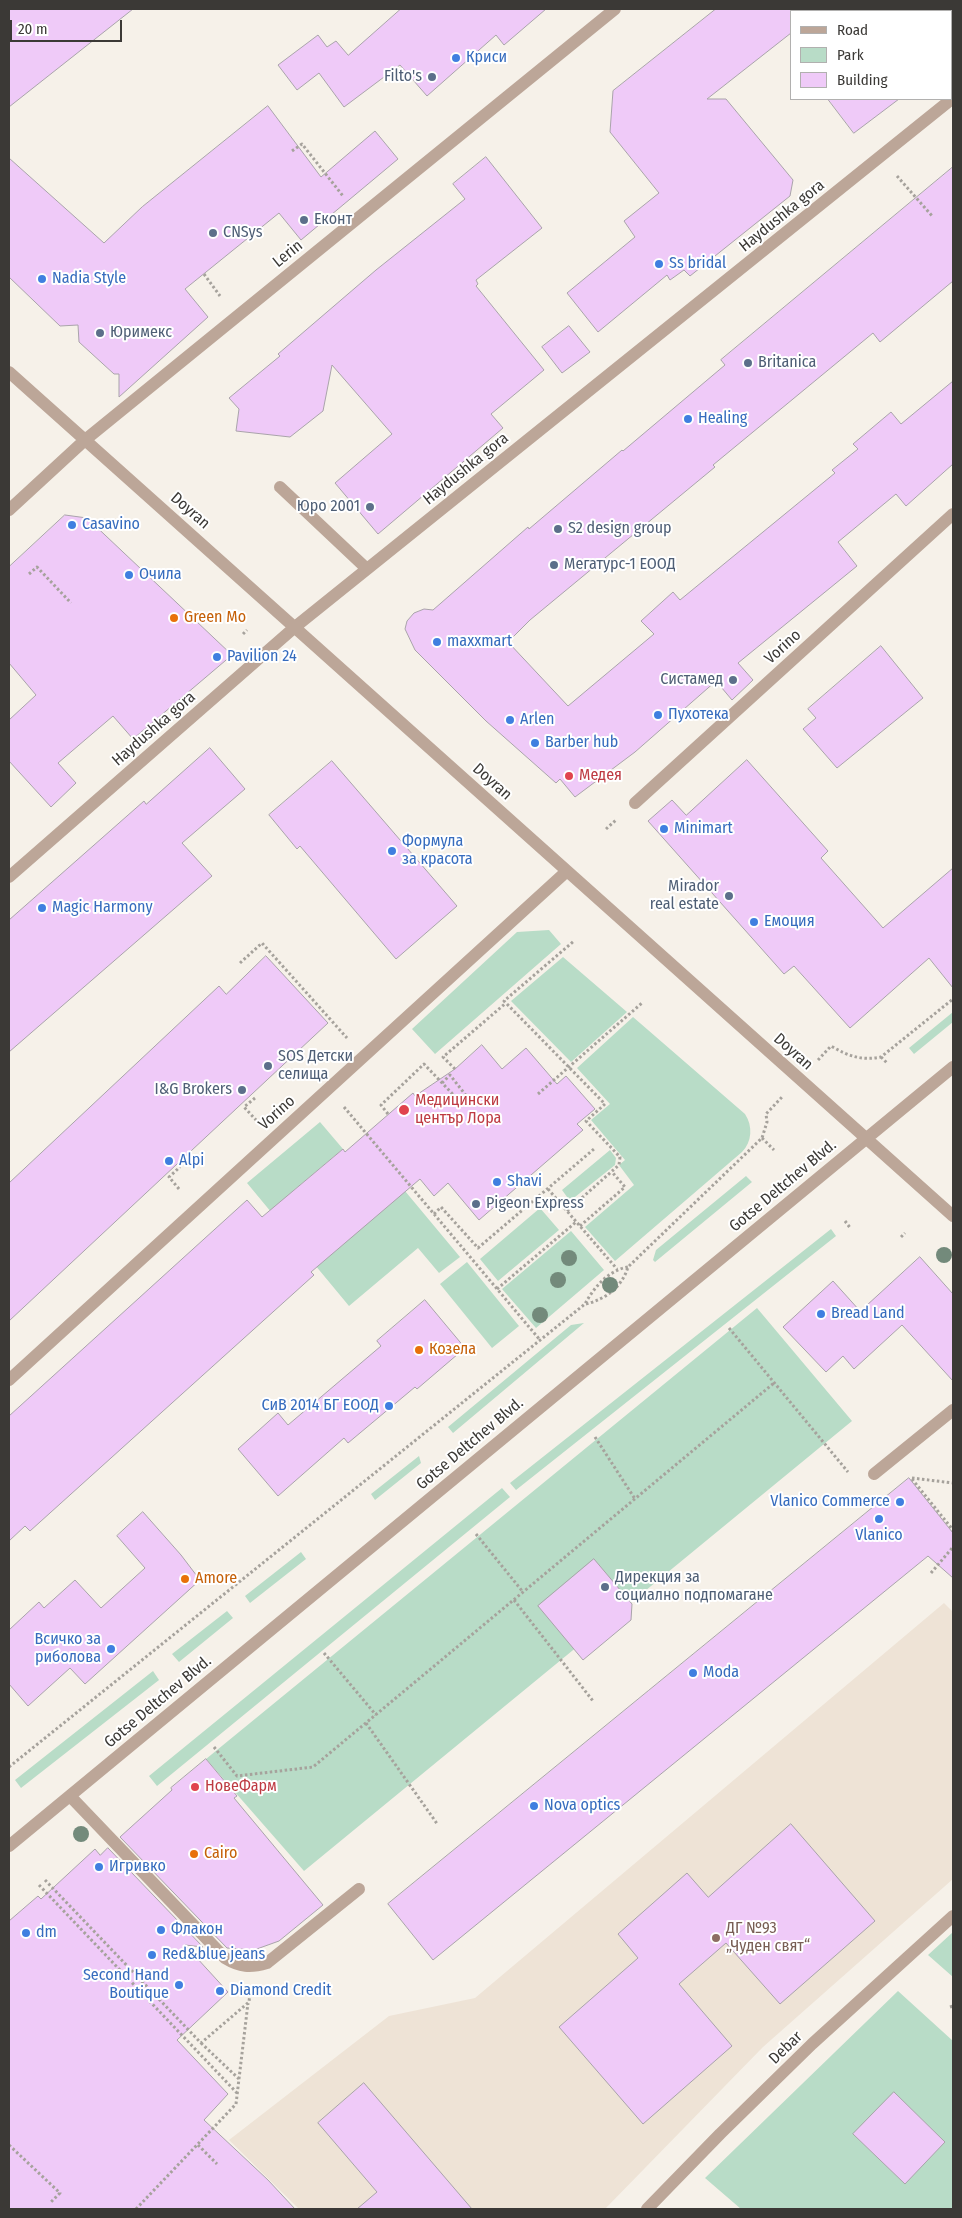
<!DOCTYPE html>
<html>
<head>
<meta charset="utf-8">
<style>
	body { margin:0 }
	#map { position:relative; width:962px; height:2218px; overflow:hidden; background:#f6f1e9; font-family:"Fira Sans Condensed",sans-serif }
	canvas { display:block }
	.frame { position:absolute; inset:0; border:10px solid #3b3936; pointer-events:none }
	.legend { position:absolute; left:790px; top:10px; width:162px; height:90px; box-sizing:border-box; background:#fff; border:1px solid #b1b0af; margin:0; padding:6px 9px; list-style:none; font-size:15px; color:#3b3936 }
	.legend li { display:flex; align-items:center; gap:10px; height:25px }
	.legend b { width:25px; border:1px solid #b1b0af }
	.scale { position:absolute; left:10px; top:20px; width:112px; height:22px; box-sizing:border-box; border:2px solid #3b3936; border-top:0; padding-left:6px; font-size:15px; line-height:18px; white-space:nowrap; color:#3b3936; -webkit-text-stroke:4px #fff; paint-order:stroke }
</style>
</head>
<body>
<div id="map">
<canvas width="962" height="2218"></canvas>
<div class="frame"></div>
<ul class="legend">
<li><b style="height:6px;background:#bca698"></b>Road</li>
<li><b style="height:14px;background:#b8dcc7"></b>Park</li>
<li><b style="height:14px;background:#efcaf8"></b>Building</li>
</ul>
<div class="scale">20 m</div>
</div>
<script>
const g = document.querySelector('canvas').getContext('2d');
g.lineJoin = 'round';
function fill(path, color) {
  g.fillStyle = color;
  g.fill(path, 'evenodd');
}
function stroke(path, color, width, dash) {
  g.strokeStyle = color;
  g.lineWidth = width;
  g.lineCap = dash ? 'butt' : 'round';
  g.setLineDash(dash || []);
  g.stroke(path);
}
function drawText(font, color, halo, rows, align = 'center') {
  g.font = font + ' "Fira Sans Condensed",sans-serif';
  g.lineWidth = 4;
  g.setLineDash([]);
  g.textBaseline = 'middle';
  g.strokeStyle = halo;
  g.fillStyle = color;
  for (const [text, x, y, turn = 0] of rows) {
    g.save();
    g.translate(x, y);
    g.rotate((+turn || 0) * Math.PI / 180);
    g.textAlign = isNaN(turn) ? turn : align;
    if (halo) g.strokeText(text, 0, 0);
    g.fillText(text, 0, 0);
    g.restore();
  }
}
fill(new Path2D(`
	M944,1603l9,9v267l-190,168 -158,162h-306l-70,-69 160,-124 86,-18z`), '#eee3d6');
fill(new Path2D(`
	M549,930l12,14 -126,110 -23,-25 105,-97z
	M563,957l64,55 -56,50 -60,-61z
	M953,1012v10l-39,32 -5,-6z
	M633,1017l112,97c8,12 7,28 -3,38l-127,109 -30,-34 49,-42 -15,-20 6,-5 -34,-40 19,-16 -33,-36z
	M320,1122l23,27 -50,42 92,-24 75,90 -21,16 -21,-25 -69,58 -102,-123z
	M610,1150l6,8 -1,7 -45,36 -8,-11z
	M746,1176l6,6 -97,80 -2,-2 3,-10z
	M540,1208l19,22 -61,51 -18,-22z
	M831,1229l5,7 -320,254 -6,-7z
	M571,1231l33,39 -68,58 -34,-39z
	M467,1262l52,64 -27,22 -52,-64z
	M757,1308l95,113 -548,450 -98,-112z
	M584,1323l-131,110 -5,-6 123,-102z
	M419,1456l2,7 -46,37 -4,-6z
	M502,1488l8,9 -353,289 -8,-10z
	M301,1552l5,7 -56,44 -5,-7z
	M227,1611l6,7 -54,44 -7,-8z
	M153,1671l6,9 -138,108 -6,-8z
	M953,1932v45l-25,-22z
	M898,1991l55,50v168h-212l-36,-31z`), '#b8dcc7');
const building = new Path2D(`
	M9,9h124l-124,98z
	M401,9h145l-42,36 -8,-10 -69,61 -27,-31 -56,42 -25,-34 -22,17 -19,-25 40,-30 9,12 9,-6 12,14z
	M716,9h75v24l-84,66h19l67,81 -3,16 -100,80 -6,-6 -14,10 -3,-5 -69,57 -31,-39 68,-56 -11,-16 35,-28 -49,-61 3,-41z
	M828,99h71l-45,34z
	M268,106l53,71 54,-46 23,28 -97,81 -22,-27 -94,76 23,28 -89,80v-23h-5l-35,-32 -1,-17 -18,1 -51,-49v-119l95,85 38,-36z
	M486,157l56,71 -66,52 2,4 -2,2 68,84 -53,44 12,14 -125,106 -43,-51 57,-49 -60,-69 -9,46 -33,26 -54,-6 3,-22 -10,-11 51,-42 -2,-2 98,-84 89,-71 -12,-15z
	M953,167v114l-73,61 -7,-9 -160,132 2,2 -185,153 -22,22 60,64 86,-72 -13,-13 32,-29 7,8 155,-127 -3,-3 26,-21 -5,-5 38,-32 10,12 52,-43v83l-47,42 -10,-12 -58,48 19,24 -119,97 15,17 -21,20 -16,-19 -81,71 -60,45 -15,-18 -4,4 -70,-62 -71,-71 -10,-21 2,-8 7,-8 10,-4 9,1 95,-83 1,2 93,-79 1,1 102,-86 -4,-5z
	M569,326l21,26 -28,21 -20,-26z
	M65,515l22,3 145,137 -99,84 -20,-23 -55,47 18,20 -25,24 -42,-46v-41l27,-25 -27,-32v-96z
	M881,646l42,52 -86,70 -34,-39 13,-11 -8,-9z
	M210,748l35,41 -63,54 30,33 -203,176v-132l135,-119 2,3z
	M747,760l81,91 -7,7 62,70 70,-60v120l-24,-30 -79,70 -56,-62 -10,8 -136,-153 24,-21 14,15z
	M332,761l125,145 -61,53 -96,-113 -3,3 -28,-34z
	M266,956l62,67 -319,298v-138l210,-197 7,8z
	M482,1045l20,24 24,-21 31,36 9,-8 29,33 -18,15 6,6 -104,90 -31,-37 -14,13 -14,-17 -109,93 3,3 -284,256 -5,-5 -16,15v-125l238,-216 15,17 81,-68 2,3 68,-59 2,3 40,-27z
	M920,1257l33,37v87l-51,-56 -48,44 -11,-13 -17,16 -43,-45 50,-46 27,30z
	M425,1300l40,48 -48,41 -2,-2 -67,56 -4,-5 -66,58 -40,-47 40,-36 10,12 93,-79 -4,-5z
	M909,1478l44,55v45l-25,-22 -495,404 -45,-56z
	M143,1512l38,43 19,25 -115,104 -15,-16 -42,38 -19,-22v-54l30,-28 5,6 31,-28 26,28 44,-40 -28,-32z
	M594,1559l38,45 -1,16 -48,40 -45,-54z
	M206,1759l31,37 -3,2 89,107 -44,36 -25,9 -27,-2 -107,-111 52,-47 -1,-2z
	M791,1824l84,97 -95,83 -54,-61 -47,41 53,62 -89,78 -84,-97 79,-69 -20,-24 69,-61 21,24z
	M108,1848l95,99 -18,-2 43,47 -51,48 51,54 -24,26 64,60 27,29h-286v-288l29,-25 3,3 54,-50 5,6z
	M364,2083l108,126h-115l20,-17 -59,-69z
	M894,2092l51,50 -40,42 -52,-50z`);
fill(building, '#efcaf8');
stroke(building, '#a9a3aa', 1);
stroke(new Path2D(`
	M292,151l10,-7 41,52
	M897,176l36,41
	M204,274l16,22
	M29,574l8,-7 34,36
	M243,634l4,-4
	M606,829l10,-9
	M240,963l22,-20 85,95
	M881,1057l7,7
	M818,1060l13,-14c17,10 31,15 50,11l72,-58
	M455,1069l-12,-12 63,-54
	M442,1083l8,-8 18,23
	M538,1094l104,-91
	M255,1098l-11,9 12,13
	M344,1107l196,233
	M388,1114l-7,-9 43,-41 40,42
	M762,1138l12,12
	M179,1189l-10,-12 11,-10
	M548,1189l69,80
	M567,1211l52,-46 1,-8 -34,-36 19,-17 -101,-103 70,-60
	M434,1214l7,-7 37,41 116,-99
	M845,1221l6,8
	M580,1226l45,-39 -13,-15
	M901,1237l4,-4
	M497,1289l79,-67
	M586,1304c20,-5 36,-17 42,-37l134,-129 5,-16 -1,-8 16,-17
	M729,1328l119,144
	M595,1437l40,62
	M912,1478l41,5
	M912,1479l41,51
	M476,1534l47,58
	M931,1573l22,-26
	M514,1600l79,101
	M324,1653l52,62
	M366,1723l72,102
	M214,1747l23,29 76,-9 461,-384
	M9,1767l576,-463c9,-17 24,-34 43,-37
	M45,1880l156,163 48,-41 1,-9
	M39,1885l198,208
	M950,2007l3,-1
	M201,2043l38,36
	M9,2145l51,48 -10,10
	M198,2145l19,19
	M136,2209l100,-105 12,-101`), '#a6a29c', 3, [2.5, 2.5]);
stroke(new Path2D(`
	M9,372l944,844
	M280,487l87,82
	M9,510l76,-70 530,-431
	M635,803l318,-289
	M9,877l286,-250 658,-529
	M9,1380l558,-509
	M874,1474l79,-64
	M70,1796l155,162c15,9 25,10 42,5l92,-74
	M9,1846l944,-779
	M647,2209l73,-75 92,-90 141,-128`), '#bca698', 12);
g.fillStyle = '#738a7b';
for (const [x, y] of [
	[944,1255],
	[569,1258],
	[558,1280],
	[610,1285],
	[540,1315],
	[81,1834]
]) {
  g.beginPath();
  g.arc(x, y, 8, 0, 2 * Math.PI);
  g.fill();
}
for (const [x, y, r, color] of [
	[456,58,5,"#3f7fe0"],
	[432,77,5,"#5c6f8a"],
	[304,220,5,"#5c6f8a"],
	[213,233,5,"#5c6f8a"],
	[659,264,5,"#3f7fe0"],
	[42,279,5,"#3f7fe0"],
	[100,333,5,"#5c6f8a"],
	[748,363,5,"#5c6f8a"],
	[688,419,5,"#3f7fe0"],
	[370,507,5,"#5c6f8a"],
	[72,525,5,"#3f7fe0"],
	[558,529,5,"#5c6f8a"],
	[554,565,5,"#5c6f8a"],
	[129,575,5,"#3f7fe0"],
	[174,618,5,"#e8710a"],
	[437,642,5,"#3f7fe0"],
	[217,657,5,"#3f7fe0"],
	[733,680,5,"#5c6f8a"],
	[658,715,5,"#3f7fe0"],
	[510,720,5,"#3f7fe0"],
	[535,743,5,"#3f7fe0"],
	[569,776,5,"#e0444e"],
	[664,829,5,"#3f7fe0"],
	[392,851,5,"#3f7fe0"],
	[729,896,5,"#5c6f8a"],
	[42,908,5,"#3f7fe0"],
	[754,922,5,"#3f7fe0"],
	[268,1066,5,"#5c6f8a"],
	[242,1090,5,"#5c6f8a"],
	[404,1110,6,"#e0444e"],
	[169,1161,5,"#3f7fe0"],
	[497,1182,5,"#3f7fe0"],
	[476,1204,5,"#5c6f8a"],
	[821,1314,5,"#3f7fe0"],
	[419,1350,5,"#e8710a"],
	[389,1406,5,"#3f7fe0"],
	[900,1502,5,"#3f7fe0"],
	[879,1519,5,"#3f7fe0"],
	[185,1579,5,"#e8710a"],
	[605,1587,5,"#5c6f8a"],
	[111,1649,5,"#3f7fe0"],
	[693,1673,5,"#3f7fe0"],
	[195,1787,5,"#e0444e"],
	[534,1806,5,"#3f7fe0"],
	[194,1854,5,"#e8710a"],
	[99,1867,5,"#3f7fe0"],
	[161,1930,5,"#3f7fe0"],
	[26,1933,5,"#3f7fe0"],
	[716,1938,5,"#8d6e63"],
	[152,1955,5,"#3f7fe0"],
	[179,1985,5,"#3f7fe0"],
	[220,1991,5,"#3f7fe0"]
]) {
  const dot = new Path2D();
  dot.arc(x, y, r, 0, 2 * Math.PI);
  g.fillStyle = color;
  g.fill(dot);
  stroke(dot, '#fff', 2);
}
drawText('16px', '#366cbe', '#fff', [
	["Криси",466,58],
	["Ss bridal",669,264],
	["Nadia Style",52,279],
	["Healing",698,419],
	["Casavino",82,525],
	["Очила",139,575],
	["maxxmart",447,642],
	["Pavilion 24",227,657],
	["Пухотека",668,715],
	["Arlen",520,720],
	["Barber hub",545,743],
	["Minimart",674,829],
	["Формула",402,842],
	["за красота",402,860],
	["Magic Harmony",52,908],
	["Емоция",764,922],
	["Alpi",179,1161],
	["Shavi",507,1182],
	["Bread Land",831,1314],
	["СиВ 2014 БГ ЕООД",379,1406,"right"],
	["Vlanico Commerce",890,1502,"right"],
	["Vlanico",879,1536,"center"],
	["Всичко за",101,1640,"right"],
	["риболова",101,1658,"right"],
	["Moda",703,1673],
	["Nova optics",544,1806],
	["Игривко",109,1867],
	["Флакон",171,1930],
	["dm",36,1933],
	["Red&blue jeans",162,1955],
	["Second Hand",169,1976,"right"],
	["Boutique",169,1994,"right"],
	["Diamond Credit",230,1991]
], 'left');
drawText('16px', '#4e5e75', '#fff', [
	["Filto's",422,77,"right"],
	["Еконт",314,220],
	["CNSys",223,233],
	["Юримекс",110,333],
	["Britanica",758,363],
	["Юро 2001",360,507,"right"],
	["S2 design group",568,529],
	["Мегатурс-1 ЕООД",564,565],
	["Систамед",723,680,"right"],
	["Mirador",719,887,"right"],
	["real estate",719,905,"right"],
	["SOS Детски",278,1057],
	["селища",278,1075],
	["I&G Brokers",232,1090,"right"],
	["Pigeon Express",486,1204],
	["Дирекция за",615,1578],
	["социално подпомагане",615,1596]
], 'left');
drawText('16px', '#3b3936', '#fff', [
	["Haydushka gora",782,216,-39],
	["Lerin",288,254,-39],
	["Haydushka gora",466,469,-39],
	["Doyran",190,511,41],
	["Vorino",783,647,-42],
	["Haydushka gora",154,729,-41],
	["Doyran",492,782,42],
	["Doyran",793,1052,42],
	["Vorino",277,1113,-42],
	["Gotse Deltchev Blvd.",783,1186,-40],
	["Gotse Deltchev Blvd.",470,1444,-40],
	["Gotse Deltchev Blvd.",158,1702,-40],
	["Debar",786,2048,-44]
]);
drawText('16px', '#c56008', '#fff', [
	["Green Mo",184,618],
	["Козела",429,1350],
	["Amore",195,1579],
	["Cairo",204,1854]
], 'left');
drawText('16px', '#be3a42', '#fff', [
	["Медея",579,776],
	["Медицински",415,1101],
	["център Лора",415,1119],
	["НовеФарм",205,1787]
], 'left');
drawText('16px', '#785e54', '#fff', [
	["ДГ №93",726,1929],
	["„Чуден свят“",726,1947]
], 'left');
</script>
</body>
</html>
